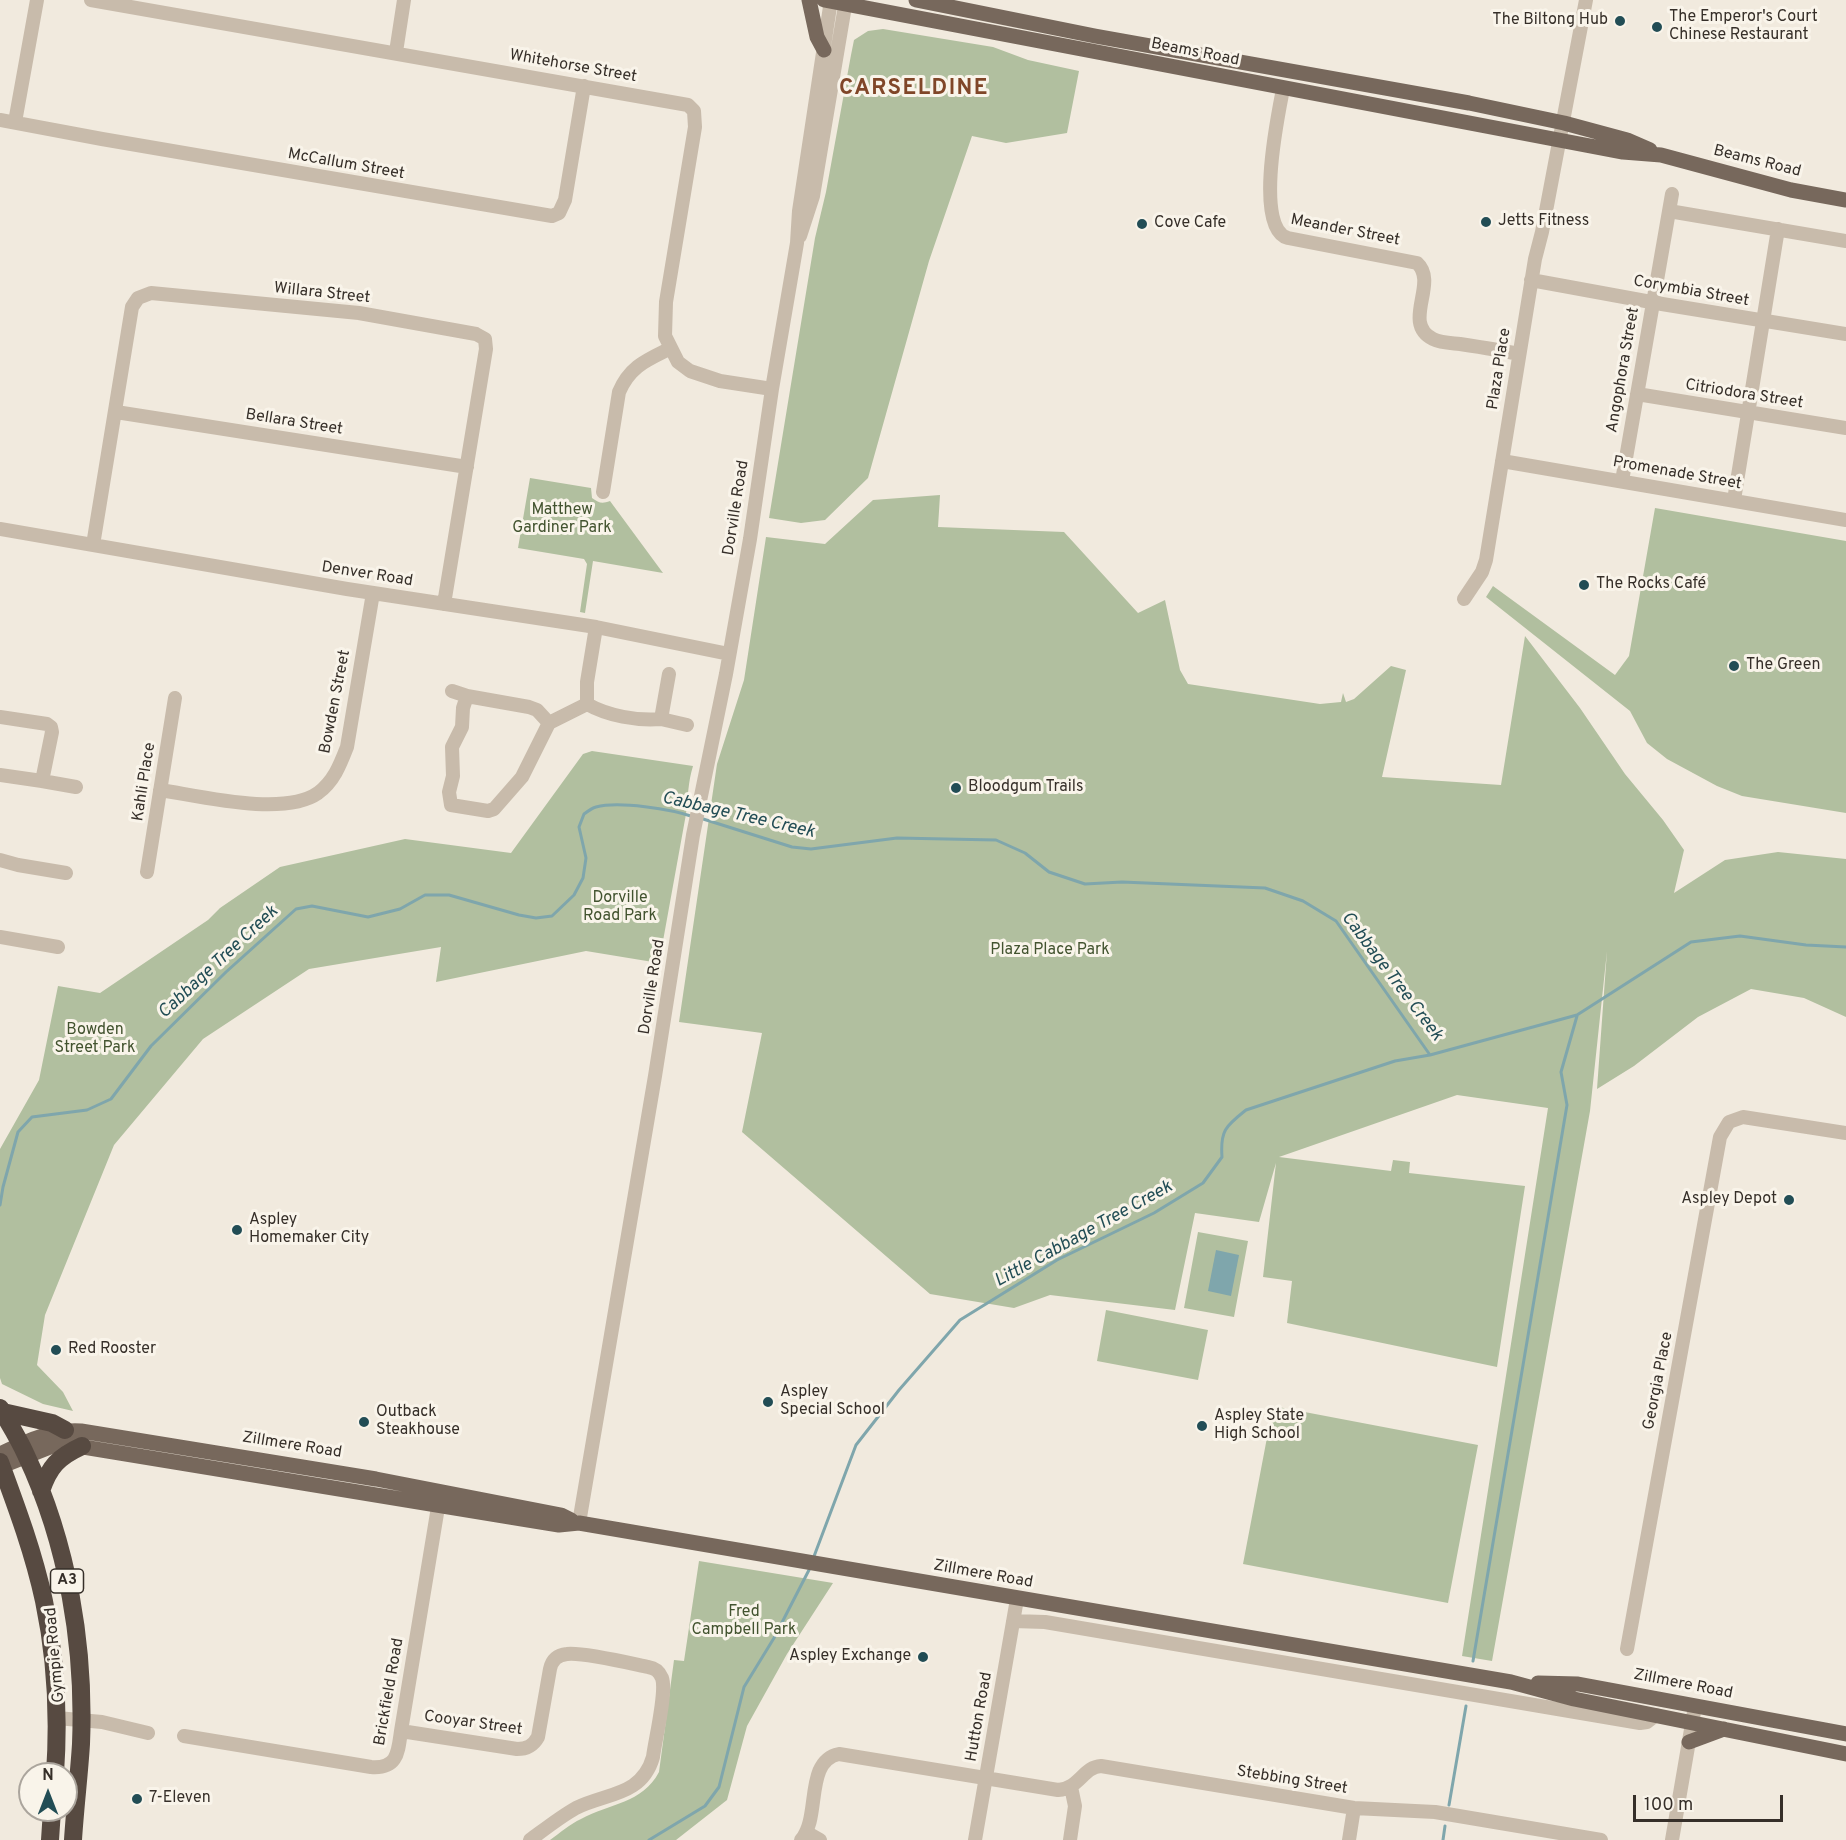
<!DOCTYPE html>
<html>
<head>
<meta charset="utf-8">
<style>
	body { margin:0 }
	#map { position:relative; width:1846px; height:1840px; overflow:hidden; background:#f1eade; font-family:Overpass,sans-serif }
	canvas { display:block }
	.north { position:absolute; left:18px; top:1762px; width:60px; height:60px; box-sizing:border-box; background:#f9f4ea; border:2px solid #aba59d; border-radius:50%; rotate:0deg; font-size:16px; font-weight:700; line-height:24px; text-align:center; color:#362f29 }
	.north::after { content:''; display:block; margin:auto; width:21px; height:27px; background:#224d55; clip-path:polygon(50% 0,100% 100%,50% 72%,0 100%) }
	.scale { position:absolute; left:1633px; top:1795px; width:150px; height:27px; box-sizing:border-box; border:3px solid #362f29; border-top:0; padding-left:8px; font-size:18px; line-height:21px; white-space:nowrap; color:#362f29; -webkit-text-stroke:4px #f9f4ea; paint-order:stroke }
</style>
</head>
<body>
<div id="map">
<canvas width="1846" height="1840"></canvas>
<div class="north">N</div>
<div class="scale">100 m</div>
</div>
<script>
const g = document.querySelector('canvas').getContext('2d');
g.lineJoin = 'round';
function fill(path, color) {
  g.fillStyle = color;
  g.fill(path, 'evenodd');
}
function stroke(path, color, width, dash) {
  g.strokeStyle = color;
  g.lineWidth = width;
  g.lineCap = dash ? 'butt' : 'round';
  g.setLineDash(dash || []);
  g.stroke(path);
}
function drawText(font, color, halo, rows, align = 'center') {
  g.font = font + ' Overpass,sans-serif';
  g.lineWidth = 6;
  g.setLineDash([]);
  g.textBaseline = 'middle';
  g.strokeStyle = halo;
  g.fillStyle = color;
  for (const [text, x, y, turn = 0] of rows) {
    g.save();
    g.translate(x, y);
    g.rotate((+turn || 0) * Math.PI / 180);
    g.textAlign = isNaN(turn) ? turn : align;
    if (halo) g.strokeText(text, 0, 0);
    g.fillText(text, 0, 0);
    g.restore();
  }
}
fill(new Path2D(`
	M883,29l110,18 35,13 51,11 -12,62 -61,10 -34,-7 -43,125 -61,217 -43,42 -24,3 -32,-5 46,-280 11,-46 25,-137 3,-15 14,-9z
	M530,478l61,10 1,10c7,5 10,6 18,3l53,72 -70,-12 -8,52 -5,-1 7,-48 -3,-5 -66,-11z
	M940,495l-2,32 126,5 74,81 27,-13 15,70 8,14 132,20 21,-2 2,-9 3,9 8,-3 37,-33 15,4 -24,107 119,8 24,-149 55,72 45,66 38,46 21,30 -10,43 51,-33 53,-8 68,7v158l-42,-19 -53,-9 -53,28 -64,49 -37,23 10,-138 -17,160 -98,550 -30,-5 86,-548 -91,-13 -178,62 112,14 2,-11 17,2 -1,11 116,13 -28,181 -210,-44 5,-42 -29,-4 13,-114 -17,59 -64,-9 -20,97 -125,-15 -36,13 -84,-14 -188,-162 20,-99 -83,-11 38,-258 27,-84 22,-143 59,7 48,-44z
	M1655,508l191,33v272l-104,-17 -25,-10 -50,-27 -20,-16 -17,-32 -144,-114 7,-11 122,89 14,-19z
	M592,751l101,15c-5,16 -5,31 -7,48l-27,149 -73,-12 -150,31 5,-35 -132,22 -106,70 -89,106 -69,170 -8,50 26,27 10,19 -30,-7 -41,-20 -2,-6v-229l39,-69 19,-94 42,7 108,-73 12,-12 60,-41 125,-28 106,14 72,-99z
	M1198,1232l50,9 -14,76 -50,-9z
	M1106,1310l102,20 -10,50 -101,-19z
	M1273,1406l205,39 -30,158 -205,-39z
	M699,1561l134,22 -46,71 -40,72 -20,74 -51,40h-126c10,-7 20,-16 31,-21 29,-16 61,-15 78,-47l15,-112 10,1z`), '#b1bf9f');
fill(new Path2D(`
	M1216,1250l23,5 -8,41 -23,-5z`), '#7fa6ac');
stroke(new Path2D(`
	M700,818l92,29 19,2 86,-11 99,2 29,13 24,19 36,12 37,-2 143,6 38,13 33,20 94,134
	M0,1205l3,-18 15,-55 14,-15 55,-7 24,-11 40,-53 75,-74 70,-63 16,-3 56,11 32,-8 25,-14h24l70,20 17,3 16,-2 22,-21 9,-17 3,-20 -7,-31 5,-13c4,-3 8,-6 12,-7 23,-6 75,2 98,10
	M813,1559l43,-114 43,-55 61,-70 97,-60 97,-47 49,-30 19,-26c-2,-27 4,-31 24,-47l149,-49 35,-6 147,-40 114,-73 49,-6 66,9 40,2
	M1473,1661l94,-556 -6,-33 16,-56
	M1449,1805l17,-99
	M649,1840l56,-34 14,-19 25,-100 30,-49 36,-70
	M1443,1840l2,-14`), '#7fa6ac', 3);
stroke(new Path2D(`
	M91,0l597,105 6,6 1,16 -29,175 -1,34 13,26 12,9 30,10 52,8
	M396,52l8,-52
	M1283,89c-5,26 -29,140 5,149l129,25c22,20 -16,60 16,76 8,4 18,4 27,5 20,3 40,6 59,10
	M0,120l102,19 450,77 7,-3 6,-13 19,-114
	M15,122l22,-122
	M1669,211l177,30
	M800,236l13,-40 33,-196
	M1531,280l131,24 184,30
	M1637,394l209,34
	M116,412l351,55
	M1502,461l344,59
	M1622,481l50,-287
	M603,492l16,-100c11,-26 28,-32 52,-44
	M1734,500l44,-271
	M0,529l347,60 249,38 133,27
	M93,545l39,-238 6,-9 13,-5 208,20 117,21 9,5 1,10 -42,255
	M1464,599l18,-27 4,-12 49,-301 7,-27 44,-232
	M452,691l15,5 62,11 8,3 12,13
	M467,696l-4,12 -1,19 -10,20 1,29 -4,16 2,13 37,6 6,-2 28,-32 27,-54 38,-19v-22l9,-55
	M587,704c21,12 50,17 74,15l8,-45
	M0,717l47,7 4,3 1,5 -10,49 -42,-6
	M661,719l26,6
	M42,781l34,6
	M160,790c40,6 124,27 158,3 16,-12 22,-28 29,-46l26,-154
	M0,860l18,5 48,8
	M147,872l28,-174
	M0,937l58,10
	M579,1523l76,-447 38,-241 33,-161 24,-135 22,-150 25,-146 2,-32 32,-211
	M1013,1621l32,1 595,101 7,-1 9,-7
	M1627,1649l93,-512 9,-15 14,-5 103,16
	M57,1718l45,4 46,11
	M401,1731l116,18c10,0 16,-3 21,-12l12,-68c2,-9 7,-14 17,-15 16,-2 62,9 81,13 7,1 11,4 14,11 5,14 -7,62 -9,79 -11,39 -47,36 -77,51 -16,9 -31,21 -46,32
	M184,1736l187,31c27,2 27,-15 30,-36l39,-236
	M806,1832l14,8
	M801,1840c20,-22 3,-79 38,-86l219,36c22,-2 25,-23 43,-24l253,42 81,4 166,28
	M975,1840l42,-241
	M1070,1840l5,-34 -4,-19
	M1349,1840l5,-32
	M1672,1840l22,-128`), '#c8bbab', 14);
stroke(new Path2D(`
	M809,0l8,37 7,13
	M824,0l761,145 38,7 38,3 130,35 55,10
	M916,0l179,36 374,67 95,20 63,17 23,10
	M0,1454c27,-13 51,-25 81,-23l295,48 185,36 10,5
	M2,1466l53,-21 10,-1 457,75 37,6 20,-2 932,159 63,17 272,55
	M1538,1683l40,1 268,50
	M1689,1742l35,-13`), '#77685c', 15);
stroke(new Path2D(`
	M0,1408c9,15 19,31 26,47 42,89 59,192 55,289 -2,32 -6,64 -8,96
	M3,1412l49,11 13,7
	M0,1462c17,46 34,92 44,139 12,57 15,115 11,173
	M41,1491c8,-24 17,-34 41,-45
	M50,1840l2,-30`), '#574a41', 18);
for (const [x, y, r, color] of [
	[1620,21,6,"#224d55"],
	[1657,27,6,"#224d55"],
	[1486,222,6,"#224d55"],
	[1142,224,6,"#224d55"],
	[1584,585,6,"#224d55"],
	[1734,666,6,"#224d55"],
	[956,788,6,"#224d55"],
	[1789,1200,6,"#224d55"],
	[237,1230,6,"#224d55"],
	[56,1350,6,"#224d55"],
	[768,1402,6,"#224d55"],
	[364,1422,6,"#224d55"],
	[1202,1426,6,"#224d55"],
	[923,1657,6,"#224d55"],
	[137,1799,6,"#224d55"]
]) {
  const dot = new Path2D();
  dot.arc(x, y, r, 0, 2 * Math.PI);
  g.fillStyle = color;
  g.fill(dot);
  stroke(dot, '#f9f4ea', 2);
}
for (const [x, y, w] of [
	[67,1581,33]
]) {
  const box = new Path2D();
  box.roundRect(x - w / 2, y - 12, w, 24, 4.5);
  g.fillStyle = '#f9f4ea';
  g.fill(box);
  stroke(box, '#362f29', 1.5);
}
drawText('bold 15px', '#362f29', null, [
	["A3",67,1581]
]);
drawText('16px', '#362f29', '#f9f4ea', [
	["The Emperor's Court",1669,18],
	["Chinese Restaurant",1669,36],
	["The Biltong Hub",1608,21,"right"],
	["Jetts Fitness",1498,222],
	["Cove Cafe",1154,224],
	["The Rocks Café",1596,585],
	["The Green",1746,666],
	["Bloodgum Trails",968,788],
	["Aspley Depot",1777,1200,"right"],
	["Aspley",249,1221],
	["Homemaker City",249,1239],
	["Red Rooster",68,1350],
	["Aspley",780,1393],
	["Special School",780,1411],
	["Outback",376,1413],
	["Steakhouse",376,1431],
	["Aspley State",1214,1417],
	["High School",1214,1435],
	["Aspley Exchange",911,1657,"right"],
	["7-Eleven",149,1799]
], 'left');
drawText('16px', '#362f29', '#f9f4ea', [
	["Beams Road",1195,53,11],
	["Whitehorse Street",573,67,10],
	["Beams Road",1757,162,14],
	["McCallum Street",346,165,10],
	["Meander Street",1345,231,11],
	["Corymbia Street",1691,292,10],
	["Willara Street",322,294,6],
	["Plaza Place",1500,369,-81],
	["Angophora Street",1624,370,-80],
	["Citriodora Street",1744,395,9],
	["Bellara Street",294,423,9],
	["Promenade Street",1677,474,10],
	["Dorville Road",737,508,-81],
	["Denver Road",367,575,9],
	["Bowden Street",336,702,-79],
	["Kahli Place",145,782,-81],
	["Dorville Road",653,987,-81],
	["Georgia Place",1659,1381,-79],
	["Zillmere Road",292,1446,9],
	["Zillmere Road",983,1575,10],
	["Gympie Road",56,1655,-95],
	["Zillmere Road",1683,1685,11],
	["Brickfield Road",390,1692,-80],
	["Hutton Road",980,1717,-80],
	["Cooyar Street",473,1724,8],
	["Stebbing Street",1292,1781,9]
]);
drawText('16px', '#42532f', '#f9f4ea', [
	["Matthew",562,511],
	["Gardiner Park",562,529],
	["Dorville",620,899],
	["Road Park",620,917],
	["Plaza Place Park",1050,951],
	["Bowden",95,1031],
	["Street Park",95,1049],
	["Fred",744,1613],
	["Campbell Park",744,1631]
]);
drawText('italic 18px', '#224d55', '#f9f4ea', [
	["Cabbage Tree Creek",738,816,13],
	["Cabbage Tree Creek",219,963,-43],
	["Cabbage Tree Creek",1391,977,53],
	["Little Cabbage Tree Creek",1084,1235,-29]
]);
g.letterSpacing = '1.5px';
drawText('bold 22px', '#804628', '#f9f4ea', [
	["CARSELDINE",914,90]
]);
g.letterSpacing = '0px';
</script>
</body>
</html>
